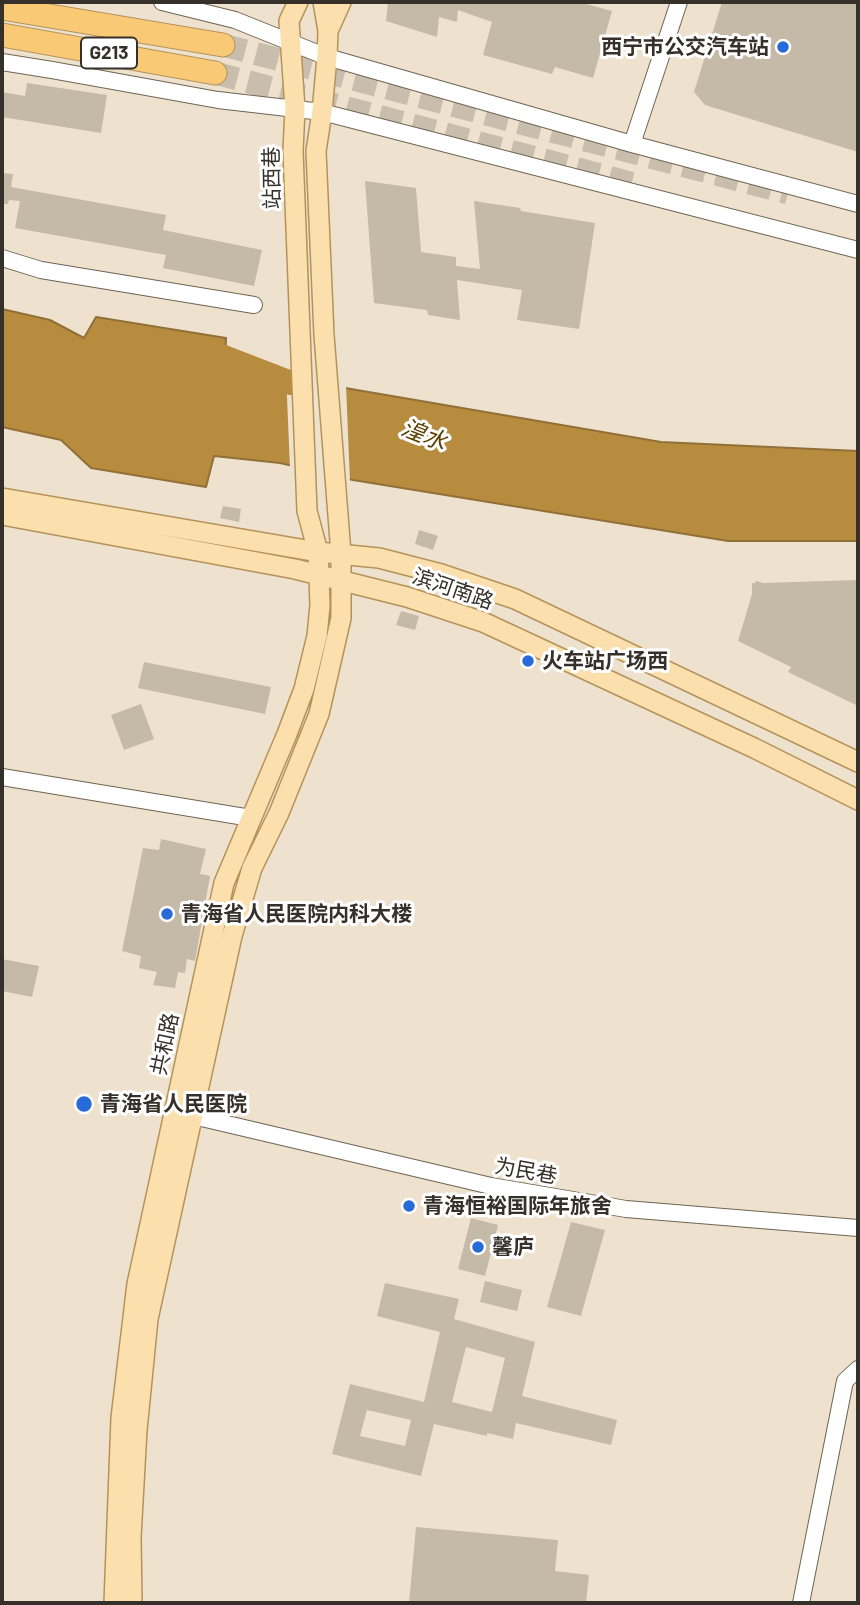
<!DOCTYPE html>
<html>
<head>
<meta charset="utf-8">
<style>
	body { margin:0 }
	#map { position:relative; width:860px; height:1605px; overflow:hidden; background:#eee2cf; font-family:Barlow,sans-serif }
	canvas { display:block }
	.frame { position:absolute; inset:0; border:4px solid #353029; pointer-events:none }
</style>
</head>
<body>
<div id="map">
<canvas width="860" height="1605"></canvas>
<div class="frame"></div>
</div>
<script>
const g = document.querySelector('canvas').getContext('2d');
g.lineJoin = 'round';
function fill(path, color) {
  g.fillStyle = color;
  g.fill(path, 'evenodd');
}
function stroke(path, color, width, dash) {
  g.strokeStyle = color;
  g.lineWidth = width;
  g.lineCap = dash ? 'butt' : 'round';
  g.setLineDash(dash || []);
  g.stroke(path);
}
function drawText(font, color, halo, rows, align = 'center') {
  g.font = font + ' Barlow,"Noto Sans SC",sans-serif';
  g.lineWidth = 6;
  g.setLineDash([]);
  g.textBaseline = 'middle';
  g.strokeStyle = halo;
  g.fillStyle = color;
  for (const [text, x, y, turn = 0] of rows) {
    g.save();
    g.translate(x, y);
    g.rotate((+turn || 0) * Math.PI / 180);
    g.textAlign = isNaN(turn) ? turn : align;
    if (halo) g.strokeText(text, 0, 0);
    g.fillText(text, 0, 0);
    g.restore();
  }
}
const water = new Path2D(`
	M2,309l48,11 34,18 12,-21 130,21 -1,27 126,24 310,53 197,9v90h-130l-375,-61 -73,-17 -66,-7 -8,31 -115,-19 -30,-28 -59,-13z`);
fill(water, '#b88c3e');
stroke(water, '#917038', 2);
fill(new Path2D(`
	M286,373l60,11 4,99 -60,-14z`), '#eee2cf');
stroke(new Path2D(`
	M194,349l22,5 75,29`), '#b88c3e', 24);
fill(new Path2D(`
	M388,2h191l33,9 -19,67 -38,-11 -3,7 -69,-19 9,-33 -34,-12 -1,12 -18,-5 -2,20 -51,-16z
	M722,2h136v150l-153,-47 -11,-13z
	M27,83l80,12 -6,38 -99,-16v-25l23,4z
	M2,173l11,1 -2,13 155,28 -3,15 99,20 -8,36 -91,-18 3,-13 -151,-27 5,-27 -11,-1 -1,4h-6z
	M365,181l51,7 5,64 35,5v9l24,3 -6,-68 46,7 1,3 74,12 -16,106 -62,-9 5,-30 -65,-10 3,40 -32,-5 -1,-5 -53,-7z
	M223,506l18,3 -2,13 -19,-4z
	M419,530l19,6 -5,14 -18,-6z
	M858,580v126l-70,-34 3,-5 -53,-26 14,-47v-11h3l1,-2 7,2z
	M401,611l18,5 -4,14 -19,-5z
	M144,662l127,25 -6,27 -127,-26z
	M141,704l13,35 -30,11 -13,-35z
	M161,839l45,10 -6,25 10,2 -15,85 -8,-2 -2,14 -7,-1 -3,16 -22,-3 4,-13 -18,-4 2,-12 -19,-5 21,-103 16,2z
	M2,959l37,7 -7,31 -30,-6z
	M471,1218l27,7 -13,51 -27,-7z
	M571,1222l34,8 -24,86 -34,-9z
	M485,1281l37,9 -5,21 -37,-9z
	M385,1283l74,16 -5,20 81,23 -13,54 95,24 -6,25 -95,-22 -3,16 -26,-6v3l-53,-12 -13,52 -89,-22 18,-70 74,18 16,-70 -63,-16zM466,1347l39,11 -13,54 -40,-10zM367,1410l44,10 -6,26 -45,-10z
	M416,1527l142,13 -3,31 34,4 -3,28h-177z`), '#c5b9a7');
stroke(new Path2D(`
	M223,45l565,148
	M215,73l427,113`), '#c9beae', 23, [23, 11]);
const minor = new Path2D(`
	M162,2l73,18 92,37 305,87 226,60
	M2,62l50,8 166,30 104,12 536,138
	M632,144l47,-142
	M2,258l39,12 213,35
	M2,777l249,41
	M193,1116l298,70 135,23 232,19
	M801,1603l44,-222 13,-12`);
const major = new Path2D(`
	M328,31l13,-29
	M2,498l316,54 61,6 62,16 74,25 343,163
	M2,515l293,54 112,28 76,25 271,126 104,52
	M114,1603l7,-185 16,-134 87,-401 63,-149 17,-45 13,-53 3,-31 -2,-53 -11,-41 -14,-360 2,-42 -6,-88 9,-19
	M132,1603l-1,-66 6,-107 11,-111 84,-383 20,-68 27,-55 40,-99 22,-96v-64l-17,-219 -8,-184 6,-39 5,-55 1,-26 -5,-29`);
const highway = new Path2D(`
	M2,8l221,37
	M2,35l213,38`);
stroke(minor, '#6f6453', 18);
stroke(major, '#b4935b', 22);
stroke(highway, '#b4935b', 25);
stroke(minor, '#fff', 16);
stroke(major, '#fbdfad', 19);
stroke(highway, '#f9c976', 23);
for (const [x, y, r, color] of [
	[783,47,7,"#276bd8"],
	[528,661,7,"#276bd8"],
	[167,914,7,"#276bd8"],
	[84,1104,9,"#276bd8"],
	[409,1206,7,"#276bd8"],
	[478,1247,7,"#276bd8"]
]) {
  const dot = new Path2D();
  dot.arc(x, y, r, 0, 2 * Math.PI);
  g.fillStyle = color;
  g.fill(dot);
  stroke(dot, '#fff', 2.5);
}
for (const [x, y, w] of [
	[109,53,56]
]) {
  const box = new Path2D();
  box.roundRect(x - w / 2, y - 15.5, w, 31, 5);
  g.fillStyle = '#fff';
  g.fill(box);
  stroke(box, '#353029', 2);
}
drawText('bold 19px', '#353029', null, [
	["G213",109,53]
]);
drawText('bold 21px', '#353029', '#fff', [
	["西宁市公交汽车站",769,47,"right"],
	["火车站广场西",542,661],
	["青海省人民医院内科大楼",181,914],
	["青海省人民医院",100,1104],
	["青海恒裕国际年旅舍",423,1206],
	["馨庐",492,1247]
], 'left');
drawText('21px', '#353029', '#fff', [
	["站西巷",272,178,-91],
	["滨河南路",453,589,19],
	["共和路",165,1044,-78],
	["为民巷",526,1171,10]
]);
drawText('italic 23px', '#5d4000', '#fff', [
	["湟水",424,435,21]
]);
</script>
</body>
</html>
